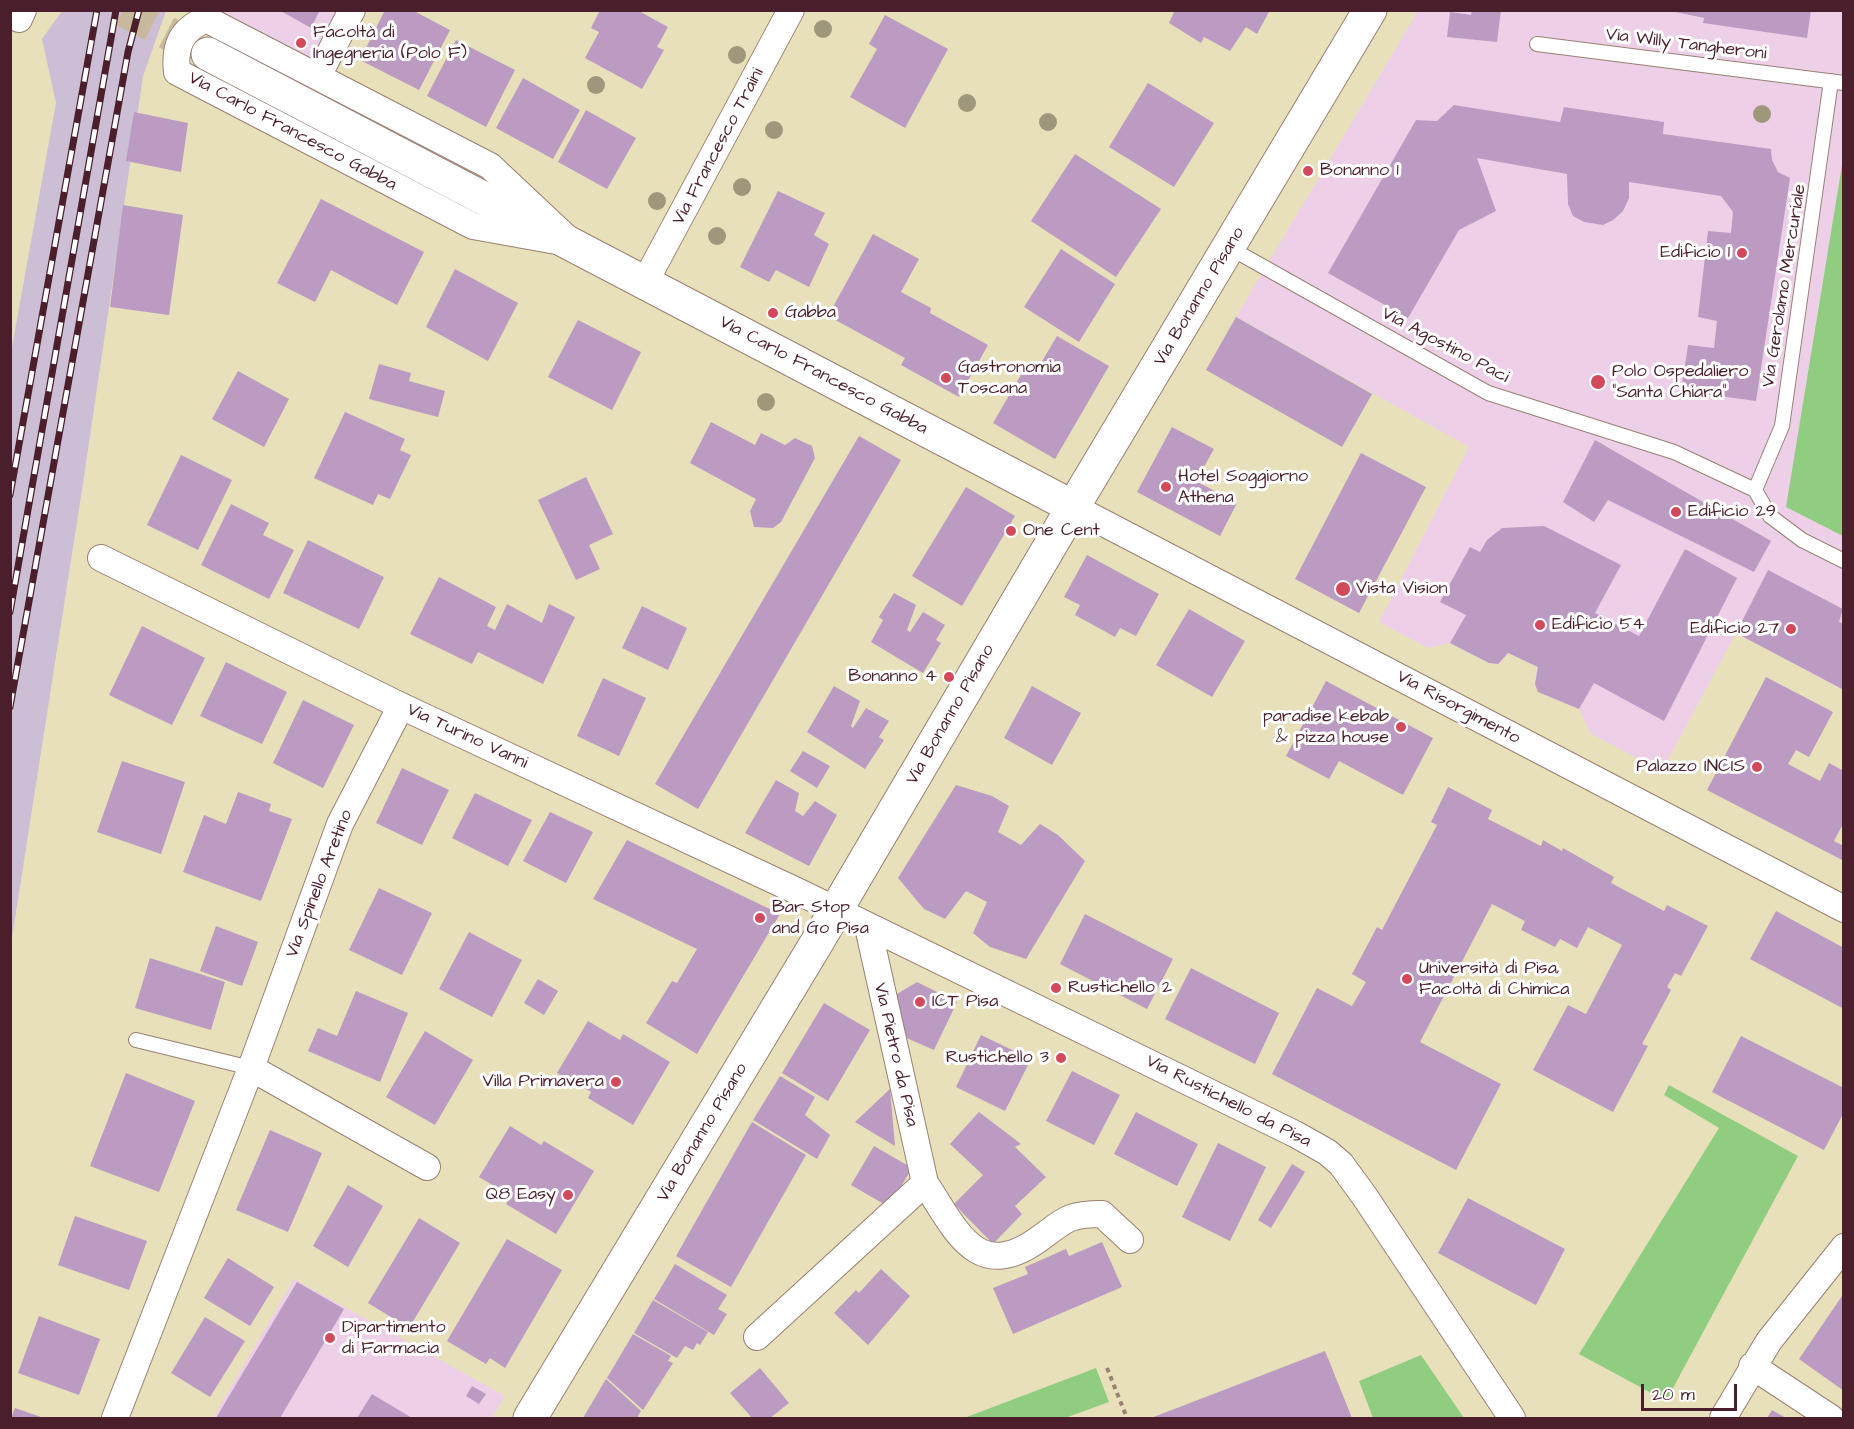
<!DOCTYPE html>
<html>
<head>
<meta charset="utf-8">
<style>
	body { margin:0 }
	#map { position:relative; width:1854px; height:1429px; overflow:hidden; background:#e8e0bb; font-family:"Architects Daughter",sans-serif }
	canvas { display:block }
	.frame { position:absolute; inset:0; border:12px solid #4a1f2b; pointer-events:none }
	.scale { position:absolute; left:1641px; top:1384px; width:96px; height:27px; box-sizing:border-box; border:3px solid #4a1f2b; border-top:0; padding-left:8px; font-size:18px; line-height:21px; white-space:nowrap; color:#4a1f2b; -webkit-text-stroke:4px #fff; paint-order:stroke }
</style>
</head>
<body>
<div id="map">
<canvas width="1854" height="1429"></canvas>
<div class="frame"></div>
<div class="scale">20 m</div>
</div>
<script>
const g = document.querySelector('canvas').getContext('2d');
g.lineJoin = 'round';
function fill(path, color) {
  g.fillStyle = color;
  g.fill(path, 'evenodd');
}
function stroke(path, color, width, dash) {
  g.strokeStyle = color;
  g.lineWidth = width;
  g.lineCap = dash ? 'butt' : 'round';
  g.setLineDash(dash || []);
  g.stroke(path);
}
function drawText(font, color, halo, rows, align = 'center') {
  g.font = font + ' "Architects Daughter",sans-serif';
  g.lineWidth = 6;
  g.setLineDash([]);
  g.textBaseline = 'middle';
  g.strokeStyle = halo;
  g.fillStyle = color;
  for (const [text, x, y, turn = 0] of rows) {
    g.save();
    g.translate(x, y);
    g.rotate((+turn || 0) * Math.PI / 180);
    g.textAlign = isNaN(turn) ? turn : align;
    if (halo) g.strokeText(text, 0, 0);
    g.fillText(text, 0, 0);
    g.restore();
  }
}
fill(new Path2D(`
	M213,11h124l-24,48z
	M1418,11h425v679l-107,-57 -74,138 -71,-37 -12,-25 -41,-17 -3,-8 2,-17 -28,-14 -11,11 -9,-1 -39,-20 -22,5 -49,-26 90,-175 -233,-130z
	M294,1279l211,117 -13,22h-279z`), '#edd0e8');
fill(new Path2D(`
	M62,11h104l-23,65 -61,414 -71,454 -1,-586 46,-255 -14,-64z`), '#ccbed4');
fill(new Path2D(`
	M1843,159v377l-57,-29z
	M1669,1085l129,71 -132,245 -87,-47 140,-226 -55,-33z
	M1421,1355l43,63h-91l-14,-37z
	M1096,1368l13,34 -44,16h-101z`), '#91cd81');
fill(new Path2D(`
	M279,10h41l-9,18z
	M385,10h27l38,20 -31,60 -59,-30z
	M600,10h37l31,17 -11,20 7,3 -22,39 -57,-31 14,-26 -8,-4z
	M1175,10h95l-13,24 -11,-7 -16,24 -26,-14 -3,6 -32,-20z
	M1472,10h29l-4,32 -50,-5 3,-25 21,3z
	M1666,10h145l-4,28 -104,-15 1,-5z
	M885,15l63,34 -43,79 -55,-31 27,-48 -8,-5z
	M456,40l59,30 -29,57 -59,-31z
	M523,78l57,32 -27,49 -57,-31z
	M1148,83l66,40 -40,64 -65,-40z
	M1454,105l106,17 4,-15 100,15 -1,12 108,15 1,11 6,12 12,6 -34,223 -75,-10 7,-46 26,3 3,-27 -19,-4 10,-86 23,2 2,-21 -12,-16 -92,-14v16l-6,13 -10,9 -10,5 -19,-3 -11,-6 -5,-12 -1,-30 -90,-16 19,53 -37,19 -51,88 -80,-45 88,-153 21,1z
	M586,110l50,28 -29,51 -49,-27z
	M134,112l54,11 -7,49 -55,-11z
	M1075,154l86,55 -45,68 -85,-56z
	M778,191l47,22 -11,22 15,9 -20,43 -33,-17 -7,12 -29,-15z
	M321,199l103,53 -27,53 -66,-35 -16,32 -38,-19z
	M123,205l60,10 -14,100 -59,-8z
	M873,234l46,25 -18,33 30,16 -1,5 58,32 -29,52 -58,-32 4,-7 -77,-42z
	M1061,249l54,35 -36,58 -55,-35z
	M455,269l63,34 -30,58 -62,-34z
	M1236,317l136,77 -30,53 -136,-77z
	M578,320l63,32 -29,58 -64,-33z
	M1057,336l52,30 -54,93 -62,-36 32,-55 10,5z
	M379,364l32,9 -2,8 36,10 -7,26 -69,-18z
	M238,371l51,28 -25,48 -52,-28z
	M345,412l60,27 -5,11 11,5 -21,44 -12,-5 -5,11 -59,-27z
	M711,422l44,23 6,-12 24,12 10,-7 17,8 3,12 -34,64 -8,6 -19,-1 -4,-16 6,-12 -66,-36z
	M1172,427l42,22 -18,32 41,22 -17,33 -83,-44z
	M859,436l42,24 -203,349 -43,-25z
	M1595,440l176,101 -17,31 -146,-72 -14,22 -31,-20z
	M1361,453l65,34 -67,126 -64,-34z
	M181,455l51,25 -34,70 -51,-25z
	M586,477l27,57 -24,11 11,24 -24,11 -38,-80z
	M966,487l49,29 -53,90 -50,-30z
	M231,504l38,19 -6,12 31,15 -25,49 -68,-34z
	M1544,526l77,39 -26,48 44,23 46,-87 52,29 -73,143 -70,-38 -15,26 -41,-17 -3,-8 3,-17 -30,-14 -10,11 -9,-1 -39,-20 16,-28 -26,-13 30,-55 10,5 7,-12 15,-12z
	M308,540l76,37 -25,52 -76,-36z
	M1087,555l72,39 -23,42 -16,-8 -5,9 -40,-22 5,-10 -16,-8z
	M1768,570l75,39 -4,13 5,2v66l-108,-57z
	M439,577l57,30 -9,19 8,4 12,-26 35,19 7,-19 26,13 -32,67 -65,-32 -6,12 -62,-30z
	M894,593l22,12 -9,25 3,2 13,-20 22,13 -9,15 5,3 -18,30 -52,-31 12,-22 -4,-3z
	M642,606l45,22 -19,42 -46,-22z
	M1189,609l56,32 -33,56 -56,-32z
	M142,626l63,32 -33,67 -63,-30z
	M226,662l61,30 -25,52 -62,-28z
	M1766,677l67,35 -24,45 -13,-7 -8,14 32,17 9,-18 15,8v51l-10,19 10,5v15l-137,-71z
	M603,678l43,20 -27,58 -42,-20z
	M1326,681l107,57 -30,57 -64,-34 -10,18 -43,-23z
	M834,686l26,15 -9,25 2,2 13,-20 23,13 -10,16 5,3 -19,29 -58,-37z
	M1032,686l49,27 -29,52 -48,-27z
	M303,700l51,25 -31,63 -50,-25z
	M803,751l27,15 -13,22 -27,-17z
	M122,761l63,21 -24,72 -64,-22z
	M402,768l47,22 -27,55 -46,-22z
	M776,780l23,13 -4,18 8,5 12,-15 22,14 -28,51 -64,-33z
	M956,785l36,11 17,10 -11,26 23,13 19,-21 18,11 27,26 -59,98 -36,-12 -17,-14 14,-31 -21,-11 -21,28 -21,-10 -26,-31z
	M1448,787l44,23 -4,9 53,27 2,-6 19,11 1,-3 51,29 -3,6 53,28 3,-6 41,21 -27,50 -6,-3 -8,14 4,3 -29,54 6,2 -35,66 -80,-42 35,-65 18,9 36,-69 -34,-18 -11,21 -17,-9 -5,8 -34,-17 4,-9 -33,-17 -72,138 81,42 -45,86 -184,-96 45,-86 35,18 14,-24 -14,-8 25,-47 5,3 55,-105 -6,-3z
	M238,792l33,12 -2,7 23,8 -31,82 -78,-29 21,-57 22,9z
	M475,793l57,27 -24,46 -56,-28z
	M550,812l43,20 -27,51 -43,-22z
	M627,840l153,74 -83,140 -51,-31 26,-42 5,2 20,-34 -104,-50z
	M379,888l53,25 -30,62 -53,-25z
	M1776,911l68,37v61l-94,-50z
	M1085,914l88,45 -26,50 -87,-45z
	M216,926l42,16 -16,44 -42,-15z
	M469,932l53,28 -30,57 -53,-28z
	M150,958l75,24 -14,48 -76,-22z
	M1191,968l88,45 -24,51 -90,-45z
	M538,979l20,12 -14,24 -20,-12z
	M917,982l40,20 -23,48 -32,-14 -10,-39z
	M356,991l52,22 -28,69 -72,-31 10,-23 19,8z
	M824,1003l46,27 -42,71 -46,-28z
	M588,1021l32,19 3,-6 47,28 -37,63 -45,-27 3,-6 -34,-19z
	M425,1031l48,29 -38,65 -49,-28z
	M981,1035l50,24 -26,52 -49,-24z
	M1741,1036l103,52v24l-20,38 -112,-58z
	M1072,1071l48,24 -26,50 -48,-24z
	M126,1073l69,28 -36,91 -69,-26z
	M780,1076l35,21 -10,18 25,20 -13,24 -64,-39z
	M890,1089l5,57 -40,-24z
	M979,1112l42,32 -6,3 31,30 -31,29 7,8 -29,30 -39,-40 29,-29 -33,-31z
	M1136,1112l62,32 -21,42 -63,-32z
	M752,1122l54,33 -75,132 -55,-31z
	M510,1126l31,19 3,-4 50,30 -38,63 -50,-30 5,-8 -32,-19z
	M270,1130l52,23 -34,79 -52,-22z
	M1218,1143l48,24 -36,74 -48,-24z
	M874,1146l38,22 -23,39 -38,-22z
	M1292,1164l13,8 -34,56 -13,-8z
	M348,1185l35,21 -35,61 -35,-21z
	M1468,1198l97,51 -29,56 -98,-52z
	M75,1216l72,25 -18,49 -71,-25z
	M419,1218l41,25 -51,85 -41,-25z
	M507,1239l55,31 -57,98 -15,-10 -4,6 -39,-23z
	M1102,1242l20,45 -109,47 -20,-46 35,-14 -3,-7 41,-18 3,7z
	M228,1258l46,29 -24,39 -46,-28z
	M675,1264l52,31 -9,14 9,5 -13,21 -60,-36z
	M881,1269l29,27 -42,49 -34,-32 22,-23 3,3z
	M297,1282l47,27 -64,109h-64z
	M1842,1296l2,1v94l-45,-32z
	M653,1300l55,32 -8,13 -3,-2 -4,7 -8,-4 -8,12 -43,-25z
	M39,1316l61,23 -21,56 -61,-22z
	M205,1317l40,24 -35,56 -39,-24z
	M633,1334l38,22 -3,5 5,2 -30,47 -36,-32z
	M1325,1351l27,67h-201z
	M760,1368l29,35 -19,15h-18l-22,-25z
	M606,1379l35,32 -4,7h-54z
	M472,1386l14,8 -7,10 -13,-8z
	M372,1394l40,24h-55z
	M15,1408l29,10h-33z
	M1772,1410l14,8h-19z`), '#bb9bc1');
stroke(new Path2D(`
	M123,10l85,44`), '#c8b99e', 33, [33, 16]);
const lane = new Path2D(`
	M1537,44l307,39
	M1230,248l258,145 186,59 81,38
	M1755,490l27,-64 49,-345
	M1755,490l15,26 32,24 42,21
	M136,1040l115,28`);
const street = new Path2D(`
	M10,14l9,5 4,-9
	M206,19l284,147 83,78 -100,-18 -296,-154c-3,-26 4,-42 29,-53z
	M318,76l34,-66
	M645,282l146,-272
	M1073,507l771,402
	M101,558l300,148 398,186 496,242 32,18 14,12 24,33 147,221
	M251,1068l176,99
	M925,1183c31,47 52,101 114,56 26,-19 29,-25 63,-25l28,26
	M757,1337l168,-154 -57,-256
	M1752,1366l79,52
	M115,1418l136,-350 89,-244 61,-118
	M1723,1418l46,-77 75,-94`);
const secondary = new Path2D(`
	M208,54l865,453
	M530,1418l286,-474 257,-437 297,-497`);
stroke(lane, '#998073', 16);
stroke(street, '#998073', 28);
stroke(secondary, '#998073', 35);
stroke(new Path2D(`
	M1107,1368l20,50`), '#998073', 4, [4.5, 4.5]);
stroke(lane, '#fff', 14);
stroke(street, '#fff', 26);
stroke(secondary, '#fff', 33);
const rail = new Path2D(`
	M10,495l87,-485
	M10,612l106,-602
	M10,707l118,-655 11,-42`);
stroke(rail, '#4a1f2b', 7);
stroke(rail, '#fff', 4.5, [14]);
g.fillStyle = '#9f977c';
for (const [x, y] of [
	[823,29],
	[737,55],
	[596,85],
	[967,103],
	[1762,114],
	[1048,122],
	[774,130],
	[742,187],
	[657,201],
	[717,236],
	[766,402]
]) {
  g.beginPath();
  g.arc(x, y, 9, 0, 2 * Math.PI);
  g.fill();
}
for (const [x, y, r, color] of [
	[301,43,6,"#d1495b"],
	[1308,171,6,"#d1495b"],
	[1742,253,6,"#d1495b"],
	[773,313,6,"#d1495b"],
	[946,378,6,"#d1495b"],
	[1598,382,8,"#d1495b"],
	[1166,487,6,"#d1495b"],
	[1676,512,6,"#d1495b"],
	[1011,531,6,"#d1495b"],
	[1343,589,8,"#d1495b"],
	[1540,625,6,"#d1495b"],
	[1791,629,6,"#d1495b"],
	[949,677,6,"#d1495b"],
	[1401,727,6,"#d1495b"],
	[1757,767,6,"#d1495b"],
	[760,918,6,"#d1495b"],
	[1407,979,6,"#d1495b"],
	[1056,988,6,"#d1495b"],
	[920,1002,6,"#d1495b"],
	[1061,1058,6,"#d1495b"],
	[616,1082,6,"#d1495b"],
	[568,1195,6,"#d1495b"],
	[330,1338,6,"#d1495b"]
]) {
  const dot = new Path2D();
  dot.arc(x, y, r, 0, 2 * Math.PI);
  g.fillStyle = color;
  g.fill(dot);
  stroke(dot, '#fff', 2);
}
drawText('18px', '#4a1f2b', '#fff', [
	["Facoltà di",313,33],
	["Ingegneria (Polo F)",313,54],
	["Bonanno 1",1320,171],
	["Edificio 1",1730,253,"right"],
	["Gabba",785,313],
	["Gastronomia",958,368],
	["Toscana",958,389],
	["Polo Ospedaliero",1612,372],
	["\"Santa Chiara\"",1612,393],
	["Hotel Soggiorno",1178,477],
	["Athena",1178,498],
	["Edificio 29",1688,512],
	["One Cent",1023,531],
	["Vista Vision",1356,589],
	["Edificio 54",1552,625],
	["Edificio 27",1779,629,"right"],
	["Bonanno 4",937,677,"right"],
	["paradise kebab",1389,717,"right"],
	["& pizza house",1389,738,"right"],
	["Palazzo INCIS",1745,767,"right"],
	["Bar Stop",772,908],
	["and Go Pisa",772,929],
	["Università di Pisa,",1419,969],
	["Facoltà di Chimica",1419,990],
	["Rustichello 2",1068,988],
	["ICT Pisa",932,1002],
	["Rustichello 3",1049,1058,"right"],
	["Villa Primavera",604,1082,"right"],
	["Q8 Easy",556,1195,"right"],
	["Dipartimento",342,1328],
	["di Farmacia",342,1349]
], 'left');
drawText('18px', '#4a1f2b', '#fff', [
	["Via Willy Tangheroni",1686,45,7],
	["Via Carlo Francesco Gabba",292,132,28],
	["Via Francesco Traini",719,147,-62],
	["Via Gerolamo Mercuriale",1785,286,-81],
	["Via Bonanno Pisano",1200,297,-59],
	["Via Agostino Paci",1445,346,28],
	["Via Carlo Francesco Gabba",823,376,28],
	["Via Risorgimento",1458,708,28],
	["Via Bonanno Pisano",951,715,-60],
	["Via Turino Vanni",467,737,25],
	["Via Spinello Aretino",320,884,-69],
	["Via Pietro da Pisa",895,1055,77],
	["Via Rustichello da Pisa",1228,1102,27],
	["Via Bonanno Pisano",703,1133,-59]
]);
</script>
</body>
</html>
